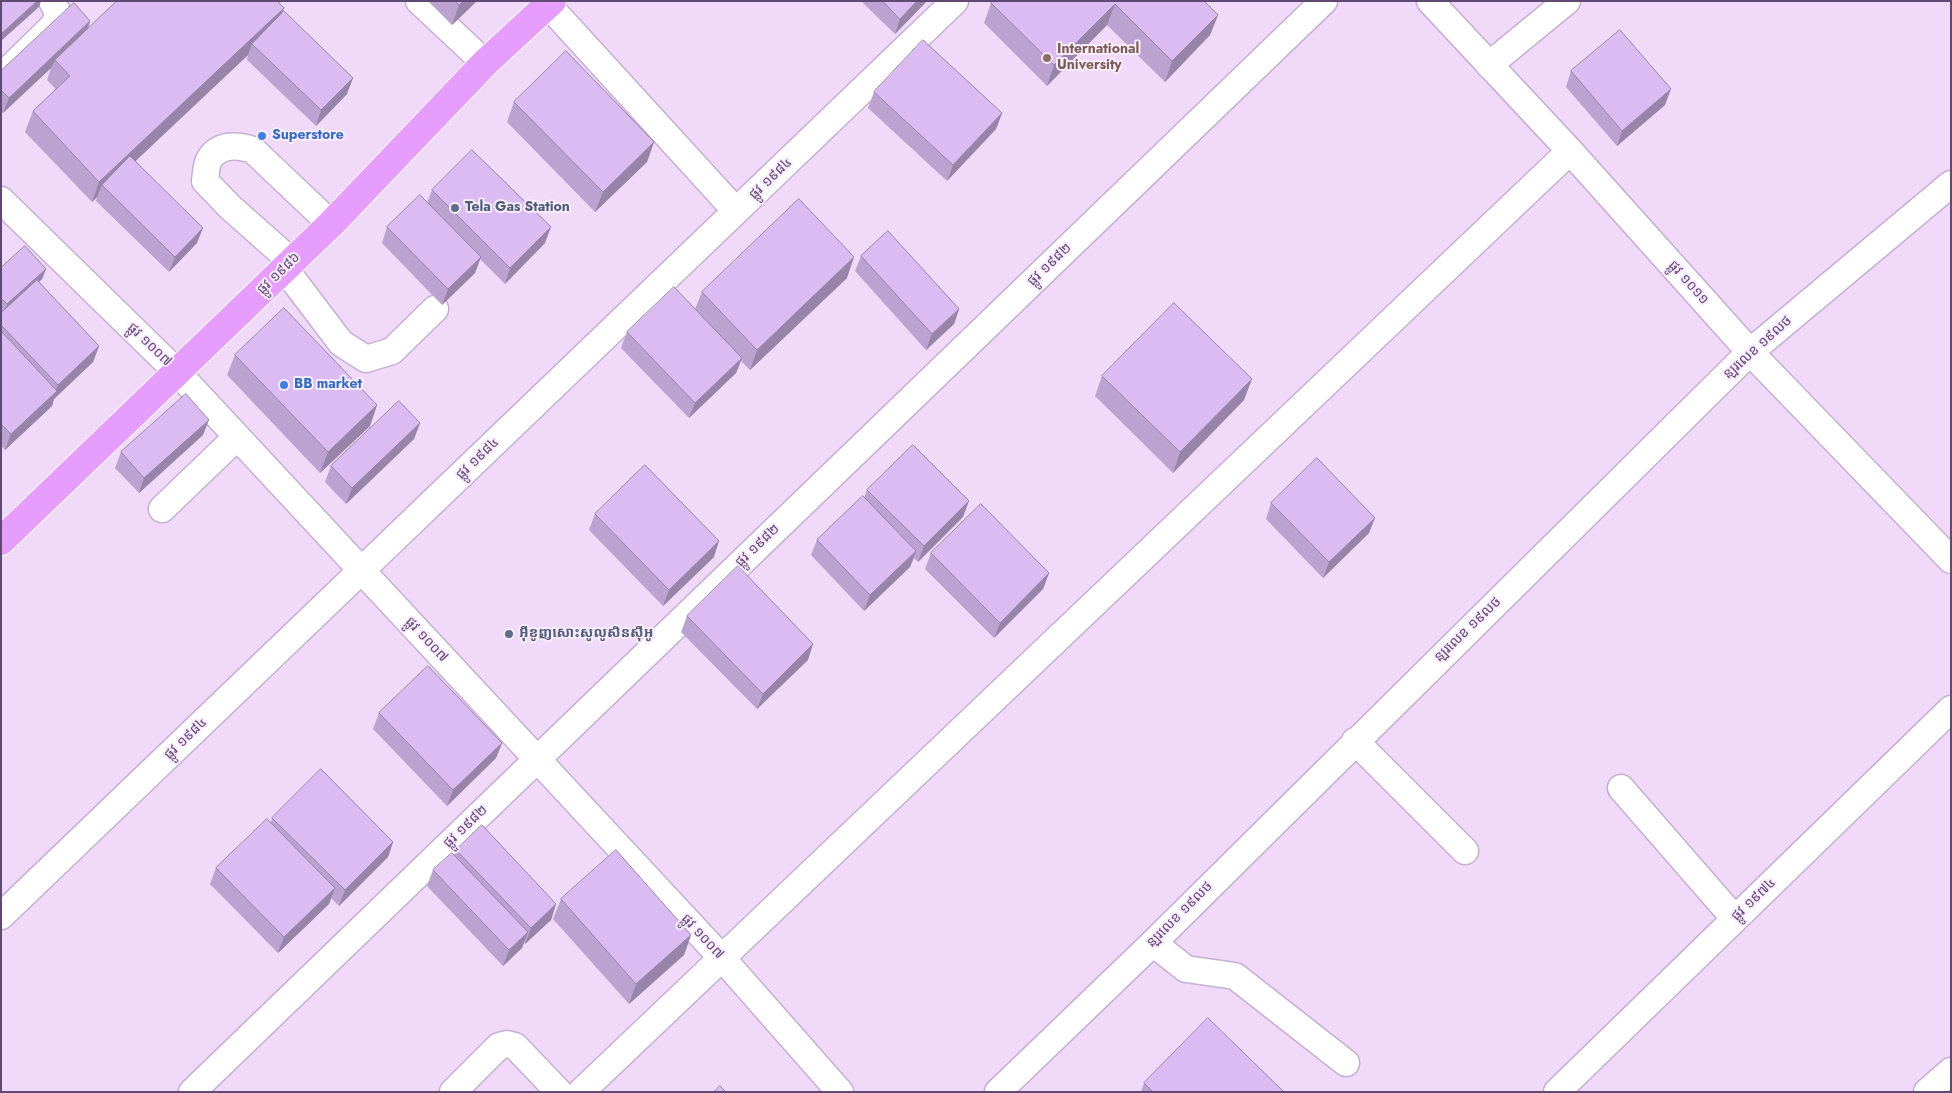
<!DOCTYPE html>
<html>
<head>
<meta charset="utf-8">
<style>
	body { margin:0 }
	#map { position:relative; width:1952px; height:1093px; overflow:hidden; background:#f7e5fc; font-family:Jost,sans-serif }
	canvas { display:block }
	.frame { position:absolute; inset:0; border:2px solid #604a75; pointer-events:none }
</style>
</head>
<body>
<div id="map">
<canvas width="1952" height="1093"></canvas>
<div class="frame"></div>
</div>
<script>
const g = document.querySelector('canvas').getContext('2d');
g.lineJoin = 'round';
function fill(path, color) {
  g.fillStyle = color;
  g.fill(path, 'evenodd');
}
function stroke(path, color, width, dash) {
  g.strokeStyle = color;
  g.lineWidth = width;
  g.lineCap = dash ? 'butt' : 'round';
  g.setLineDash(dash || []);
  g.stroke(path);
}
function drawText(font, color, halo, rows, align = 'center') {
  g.font = font + ' Jost,"Noto Sans Khmer",sans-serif';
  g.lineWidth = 4;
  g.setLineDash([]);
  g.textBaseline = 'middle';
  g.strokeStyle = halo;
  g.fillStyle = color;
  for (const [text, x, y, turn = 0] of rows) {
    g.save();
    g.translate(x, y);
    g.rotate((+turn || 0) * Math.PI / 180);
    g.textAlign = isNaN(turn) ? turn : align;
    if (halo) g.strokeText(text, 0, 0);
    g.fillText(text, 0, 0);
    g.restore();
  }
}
fill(new Path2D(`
	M1,1h1950v1091h-1950z`), '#f0d9f9');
const minor = new Path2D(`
	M419,1l66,62
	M1430,1l140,150 180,201 201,208
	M548,5l188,206
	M1489,65l78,-64
	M1,77l52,-51 6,-11 -7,-14
	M1,200l176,172 545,586 118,134
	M292,262l-62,-55 -25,-26c1,-6 1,-16 4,-21 10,-17 29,-15 44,-10l78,74
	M285,269l56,74 25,16 26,-8 43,-42
	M162,509l75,-72
	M1355,741l110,110
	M1621,788l114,131
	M1,916l954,-915
	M1153,943l33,26 49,7 111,87
	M192,1092l1132,-1091
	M453,1092l46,-46 8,-2 8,2 44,46
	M581,1092l989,-941
	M998,1092l155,-149 597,-591 201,-168
	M1557,1092l394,-383
	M1927,1092l24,-21`);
const major = new Path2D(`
	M1,541l330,-317 154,-161 67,-62`);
stroke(minor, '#c5b0d3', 29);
stroke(major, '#fff', 30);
stroke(minor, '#fff', 26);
stroke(major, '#e69dfb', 28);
fill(new Path2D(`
	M428,1h49l-25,24z
	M861,1h66l-32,33z
	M1204,1l14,14 -8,20 -45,47 -58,-57 -60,61 -63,-63 7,-20z
	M281,14l66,80 -31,32 -69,-66 1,-5 -113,106 62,82 -28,29 -73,-71 1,-4 -5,5 -67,-70 8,-21 23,-22 -9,-9 4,-12 -48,45 -2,-2v-40l89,-50 -2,7z
	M1571,71l94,34 -48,41 -51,-59z
	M874,92l128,21 -6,16 -49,52 -79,-73z
	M514,102l140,40 -7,20 -52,50 -88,-90z
	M432,190l113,53 -40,41 -25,-25 -5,14 -33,32 -60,-62 5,-16 40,-24z
	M861,256l98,53 -5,15 -28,26 -71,-79z
	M1,268l45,1 -4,10 -3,3 60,64 -6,16 -39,37 -2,7 -47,44 -4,-4z
	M847,278l-97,92 -9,-9 -5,12 -47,45 -68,-70 6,-16 68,-23 7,-17z
	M235,355l142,50 -7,21 -50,47 -93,-98z
	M1102,376l142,24 -71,73 -78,-77z
	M420,423l-6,16 -68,65 -21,-22 6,-16z
	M203,435l-64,58 -24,-25 6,-16z
	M867,490l96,27 -45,45 -4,-4 -4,9 -46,44 -53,-56 6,-15 47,-42z
	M1271,503l98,30 -46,45 -57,-59z
	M595,514l119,43 -51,49 -74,-76z
	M931,553l118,20 -6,16 -49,49 -69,-69z
	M687,616l121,44 -51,49 -76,-77z
	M379,713l123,30 -6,15 -49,48 -74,-77z
	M272,818l121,24 -5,15 -49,49 -8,-8 -2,6 -51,49 -68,-69 6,-16 55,-46z
	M456,850l100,54 -5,16 -26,24 -1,-2 -2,6 -19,18 -76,-80 6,-16 21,-15z
	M561,899l130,36 -7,20 -55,49 -76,-85z
	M1144,1083l140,9h-143z`), '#bba2d0');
fill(new Path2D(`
	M37,1h4l-2,6 -38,34v-7z
	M463,1h14l-25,24 7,-20z
	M917,1h10l-32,33 5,-15z
	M1115,4l-8,21 -60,61 7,-21z
	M284,8l-8,21 -24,15 -4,11 -142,134 -4,-4 -5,12 -5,5 7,-20z
	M1218,15l-8,20 -45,47 7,-21z
	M90,21l-5,16 -30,23 -4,8 -48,45 6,-15z
	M353,78l-6,16 -31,32 5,-16z
	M1671,89l-6,16 -48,41 5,-15z
	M1002,113l-6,16 -49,52 6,-16z
	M654,142l-7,20 -52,50 8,-20z
	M551,227l-6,16 -40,41 5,-16z
	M203,228l-6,15 -28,29 6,-15z
	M481,257l-6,16 -33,32 6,-16z
	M854,257l-7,21 -97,92 7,-20z
	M46,269l-4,10 -39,36 4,-11z
	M959,309l-5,15 -28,26 6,-16z
	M99,346l-6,16 -39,37 -2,7 -47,44 6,-16 44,-42 3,-7z
	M742,358l-6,15 -47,45 6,-15z
	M1252,379l-8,21 -71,73 7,-21z
	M377,405l-7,21 -50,47 8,-21z
	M209,420l-6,15 -64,58 5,-15z
	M420,423l-6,16 -68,65 6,-16z
	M969,501l-6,16 -45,45 6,-16z
	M1375,518l-6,15 -46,45 6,-16z
	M719,541l-5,16 -51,49 6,-16z
	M916,551l-6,16 -46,44 6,-16z
	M1049,573l-6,16 -49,49 6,-15z
	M813,644l-5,16 -51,49 6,-15z
	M502,743l-6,15 -49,48 6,-16z
	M393,842l-5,15 -49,49 6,-16z
	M335,888l-6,16 -51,49 6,-16z
	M556,904l-5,16 -26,24 6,-16z
	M528,932l-6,16 -19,18 6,-16z
	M691,935l-7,20 -55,49 7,-20z`), '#9984a9');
const building = new Path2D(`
	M1,1h36l-36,33z
	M117,1h160l7,7 -185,174 -66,-71 37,-35 -15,-16z
	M456,1h7l-4,4z
	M883,1h34l-17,18z
	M993,1h211l14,14 -46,46 -57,-57 -61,61 -63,-62z
	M74,3l16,18 -81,77 -8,-8v-19z
	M284,11l69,67 -32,32 -69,-66z
	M1620,30l51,59 -49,42 -51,-60z
	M923,40l79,73 -49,52 -79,-73z
	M566,51l88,91 -51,50 -89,-90z
	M472,150l79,77 -41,41 -78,-78z
	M130,156l73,72 -28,29 -73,-72z
	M420,195l61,62 -33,32 -61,-62z
	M799,199l55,58 -97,93 -55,-58z
	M888,231l71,78 -27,25 -71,-78z
	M25,246l21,23 -39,35 -6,-6v-30z
	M37,280l62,66 -41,39 -57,-60v-12z
	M674,287l68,71 -47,45 -68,-71z
	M1174,303l78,76 -72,73 -78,-76z
	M284,308l93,97 -49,47 -93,-97z
	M1,331l56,60 -46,43 -10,-10z
	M186,394l23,26 -65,58 -23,-26z
	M399,401l21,22 -68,65 -21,-22z
	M913,445l56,56 -45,45 -57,-56z
	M1317,458l58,60 -46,44 -58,-59z
	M645,465l74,76 -50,49 -74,-76z
	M863,496l53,55 -46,44 -53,-55z
	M981,504l68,69 -49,50 -69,-70z
	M738,566l75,78 -50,50 -76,-78z
	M428,666l74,77 -49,47 -74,-77z
	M321,769l72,73 -48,48 -73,-72z
	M267,819l68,69 -51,49 -68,-69z
	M482,825l74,79 -25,24 -75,-78z
	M616,850l75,85 -55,49 -75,-85z
	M452,853l76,79 -19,18 -76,-80z
	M1208,1018l76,74h-131l-9,-9z
	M720,1086l6,6h-12z`);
fill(building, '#dabcf2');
stroke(building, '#9984a9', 1);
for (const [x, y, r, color] of [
	[1047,58,5,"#8d6e63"],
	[262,136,5,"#3f7fe0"],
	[455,208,5,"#5c6f8a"],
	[284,385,5,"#3f7fe0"],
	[509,634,5,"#5c6f8a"]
]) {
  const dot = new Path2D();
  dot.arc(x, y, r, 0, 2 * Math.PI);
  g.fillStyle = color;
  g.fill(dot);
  stroke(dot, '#faebff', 2);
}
drawText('bold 14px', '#785e54', '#faebff', [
	["International",1057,50],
	["University",1057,66]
], 'left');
drawText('bold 14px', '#366cbe', '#faebff', [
	["Superstore",272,136],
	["BB market",294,385]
], 'left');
drawText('14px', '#604a75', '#faebff', [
	["ផ្លូវ ១៩៨៤",771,179,-44],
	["ផ្លូវ ១៩៨២",1050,265,-44],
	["ផ្លូវ ១៩៨៦",279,274,-44],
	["ផ្លូវ ១០១១",1688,283,48],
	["ផ្លូវ ១០០៧",149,345,44],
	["ន្ឡរលេខ ១៩លថ",1758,348,-42],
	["ផ្លូវ ១៩៨៤",478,459,-44],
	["ផ្លូវ ១៩៨២",758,546,-44],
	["ន្ឡរលេខ ១៩លថ",1468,630,-44],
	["ផ្លូវ ១០០៧",426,640,47],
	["ផ្លូវ ១៩៨៤",186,739,-44],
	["ផ្លូវ ១៩៨២",466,827,-44],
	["ផ្លូវ ១៩៧៤",1754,900,-44],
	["ន្ឡរលេខ ១៩លថ",1180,915,-45],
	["ផ្លូវ ១០០៧",702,937,47]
]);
drawText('bold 14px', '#4e5e75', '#faebff', [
	["Tela Gas Station",465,208],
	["អ៊ីខូញសោះសូលូសិនស៊ីអូ",519,634]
], 'left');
</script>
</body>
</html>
